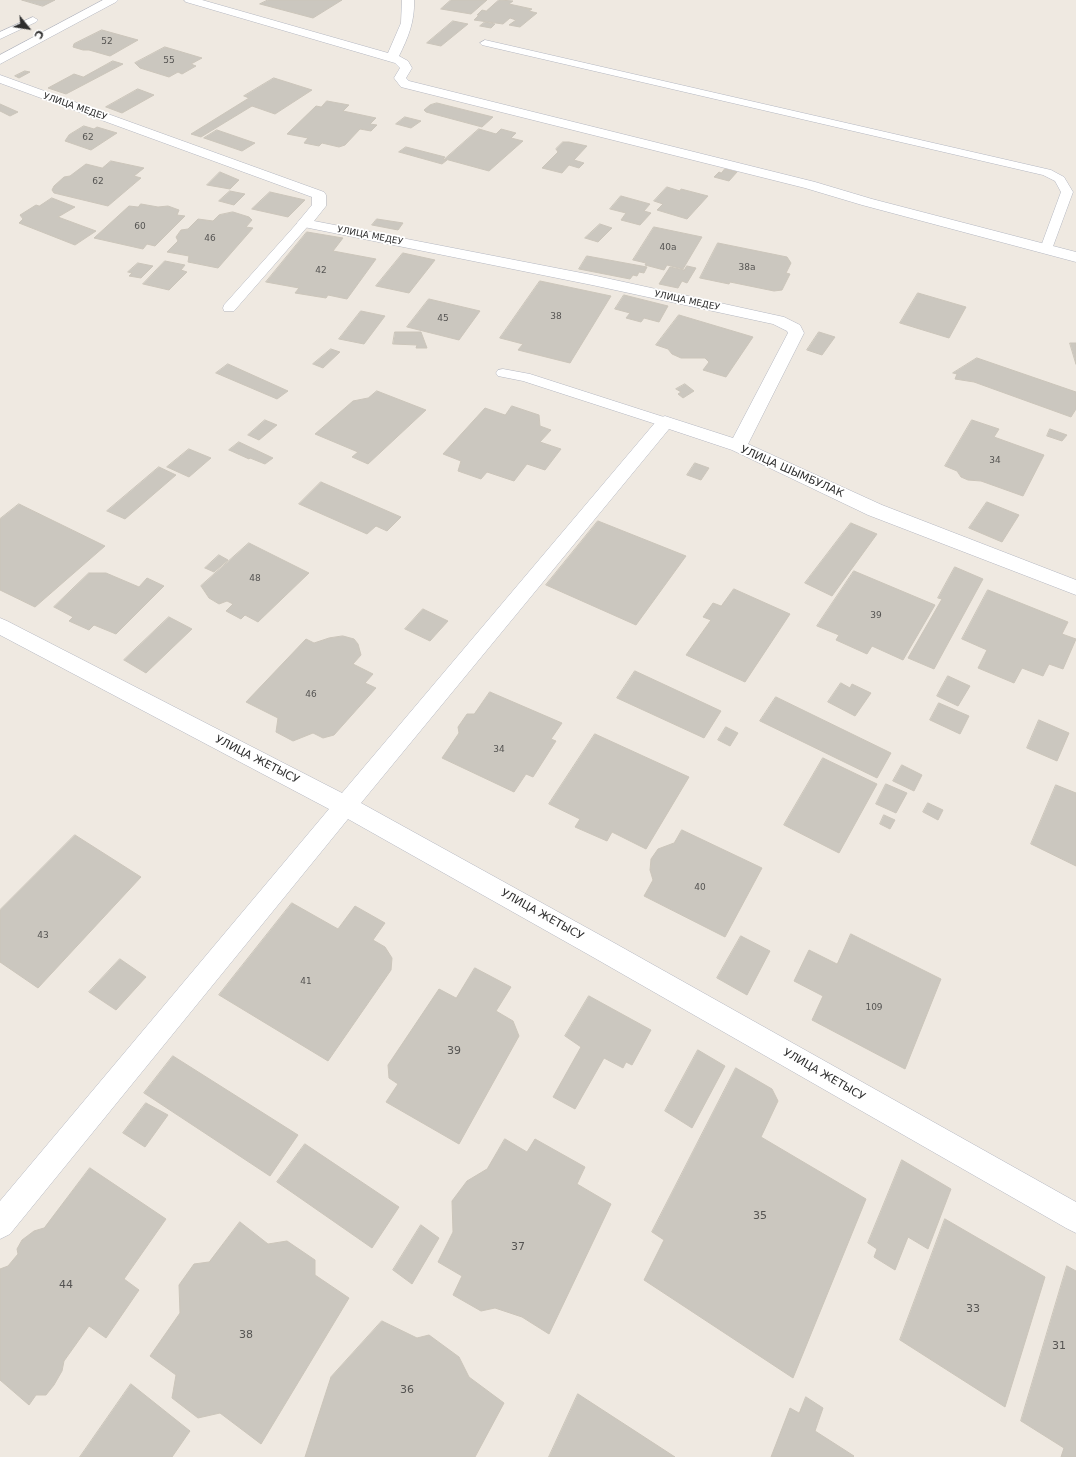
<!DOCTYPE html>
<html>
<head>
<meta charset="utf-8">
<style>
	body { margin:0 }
	#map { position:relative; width:1076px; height:1457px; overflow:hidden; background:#efe9e1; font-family:"DejaVu Sans",sans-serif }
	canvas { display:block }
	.north { position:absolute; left:8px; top:8px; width:40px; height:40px; -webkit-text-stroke:3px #fff; paint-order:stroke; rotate:120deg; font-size:11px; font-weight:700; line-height:16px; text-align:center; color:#2e2e2e }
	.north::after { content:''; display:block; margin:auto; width:14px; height:18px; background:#2e2e2e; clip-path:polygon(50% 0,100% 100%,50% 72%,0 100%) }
</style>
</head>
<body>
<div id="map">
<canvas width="1076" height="1457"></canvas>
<div class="north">С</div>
</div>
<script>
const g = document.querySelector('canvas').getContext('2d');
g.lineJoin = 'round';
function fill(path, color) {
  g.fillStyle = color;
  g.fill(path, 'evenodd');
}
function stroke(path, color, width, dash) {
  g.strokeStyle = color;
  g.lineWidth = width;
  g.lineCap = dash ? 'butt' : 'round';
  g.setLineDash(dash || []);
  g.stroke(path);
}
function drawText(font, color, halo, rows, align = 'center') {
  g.font = font + ' "DejaVu Sans",sans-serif';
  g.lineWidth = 3.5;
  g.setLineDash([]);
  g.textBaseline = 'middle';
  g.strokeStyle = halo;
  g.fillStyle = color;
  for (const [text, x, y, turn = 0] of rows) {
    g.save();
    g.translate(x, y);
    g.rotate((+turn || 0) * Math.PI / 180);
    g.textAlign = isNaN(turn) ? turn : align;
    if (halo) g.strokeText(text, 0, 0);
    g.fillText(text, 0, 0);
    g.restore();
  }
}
const building = new Path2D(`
	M22,0h33l-12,6z
	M268,0h74l-29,18 -53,-14z
	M451,0h36l-16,14 -30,-5z
	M499,0l14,1 -4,3 23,5 -3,2 8,2 -17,14 -11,-2 7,-5 -6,-2 -7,6 -29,-4 5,-5h-2l5,-5 4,1z
	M453,21l15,3 -27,22 -14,-3z
	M485,22l10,2 -4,4 -11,-2z
	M102,30l36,10 -28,16 -21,-6h-6l-10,-3 1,-3z
	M165,47l37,11 -11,6 5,2 -14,8 -4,-2 -9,5 -29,-9 -5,-5z
	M113,61l10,3 -57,30 -18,-6 26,-14 9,3z
	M25,71l5,1 -11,6 -4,-2z
	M274,78l38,12 -37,24 -23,-8 -51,31 -10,-3 58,-36 -5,-2z
	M138,89l16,6 -32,18 -16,-6z
	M327,101l22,4 -6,6 33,7 -6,6 7,1 -6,6 -11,-2 -15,16 -6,2 -17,-4 -3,3 -15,-3 4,-5 -21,-4 29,-28 5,1z
	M437,103l56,14 -11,10 -56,-15 -2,-2 6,-5z
	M0,104l18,8 -8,4 -10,-5z
	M405,117l16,4 -10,7 -15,-4z
	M84,126l10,3 3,-2 20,6 -26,17 -26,-9 4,-6z
	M479,129l17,5 5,-5 15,4 -5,5 12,3 -34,30 -44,-12z
	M217,130l38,13 -13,8 -38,-13z
	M563,142h6l18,4 -13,14 10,3 -5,5 -10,-3 -7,8 -20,-5 16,-16 -2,-3z
	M406,147l39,10 -2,2 4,1 -5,4 -43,-12z
	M111,161l33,7 -10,8 7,2 -33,28 -54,-13 -2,-3 2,-4 10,-9 6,-1 16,-12 16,4z
	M725,169l12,3 -8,9 -15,-4 5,-5 2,1z
	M220,172l19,8 -9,9 -23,-4z
	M667,187l13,4 1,-2 27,7 -21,23 -30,-9 6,-6 -9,-3z
	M230,191l15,3 -11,11 -15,-4z
	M270,192l35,8 -17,17 -36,-8z
	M621,196l29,8 -6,7 7,2 -11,12 -19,-5 5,-7 -16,-4z
	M52,198l23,9 -17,10 38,14 -21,14 -56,-22 4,-4 -3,-4 16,-10 3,1z
	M141,204l17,3 10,-1 11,4 -2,5 8,1 -30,30 -8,-2 -4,5 -49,-11 35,-32 9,1z
	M233,212l16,5 3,3 -6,7 7,1 -35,40 -30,-6 1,-6 -22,-4 11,-11 -2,-4 5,-7 7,-1 10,-10 15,2 6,-6z
	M377,219l26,4 -5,7 -26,-5z
	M600,224l12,4 -14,14 -13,-4z
	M654,227l48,10 -19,32 -16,-4 -3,5 -19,-5 1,-2 -13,-3z
	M307,232l36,6 -10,13 43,8 -29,40 -19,-4 -2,3 -31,-5 4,-5 -33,-6z
	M718,243l69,14 4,6 -5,10 4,1 -8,16 -8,1 -44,-9 -1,2 -29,-6z
	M403,253l32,7 -26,33 -33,-7z
	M587,256l60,11 -3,6 -5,-1 -2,4 -4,-1 -3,4 -51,-10z
	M165,261l20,4 -4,5 6,2 -18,18 -26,-6z
	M138,263l15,3 -12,12 -12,-2 3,-3 -4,-1z
	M687,266l9,2 -9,15 -5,-2 -4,7 -19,-4 11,-17 14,3z
	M540,281l71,15 -41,67 -52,-13 5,-6 -23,-6z
	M918,293l48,14 -17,31 -49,-15z
	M624,295l44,11 -9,16 -15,-4 -3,4 -15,-4 4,-5 -15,-4z
	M429,299l51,12 -21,29 -52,-13z
	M361,311l24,5 -21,28 -25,-5z
	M679,315l74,22 -27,40 -23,-7 6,-8 -4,-4h-24l-9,-4 -4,-5 -12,-4z
	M395,332h26l6,16h-11l1,-3 -24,-1z
	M819,332l16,5 -13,18 -15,-5z
	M1070,343h6v21z
	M331,349l9,3 -17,16 -10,-4z
	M977,358l99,34v17l-5,8 -97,-35 -19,-3 2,-5 -4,-1z
	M228,364l60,27 -11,8 -61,-26z
	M685,384l9,7 -11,7 -5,-4 3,-2 -5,-3z
	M377,391l49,19 -58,54 -16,-7 6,-5 -43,-18 38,-33 15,-3z
	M512,406l27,9 1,11 11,4 -11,12 21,7 -16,21 -18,-6 -13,17 -27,-9 -6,7 -23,-8 3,-10 -18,-7 42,-46 20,7z
	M265,420l12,5 -18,15 -11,-5z
	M972,420l27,9 -5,8 50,18 -21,41 -42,-15 -13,-1 -7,-3 -4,-6 -12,-5z
	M1050,429l17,6 -5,6 -15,-5z
	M239,442l34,16 -8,6 -15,-6 -1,1 -20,-9z
	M189,449l22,9 -22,19 -22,-10z
	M695,463l14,5 -8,12 -14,-5z
	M159,467l17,8 -51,44 -18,-8z
	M321,482l80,35 -14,14 -11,-5 -9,8 -68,-30z
	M987,502l32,13 -17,27 -33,-14z
	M19,504l86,42 -70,61 -35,-17v-71z
	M598,521l88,35 -50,69 -90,-40z
	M851,523l26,11 -45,62 -27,-13z
	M249,543l60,30 -51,49 -13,-7 -4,4 -15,-8 7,-7 -6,-3 -8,3 -10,-6 -8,-12z
	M219,555l9,5 -14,12 -9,-4z
	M955,567l28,12 -49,90 -26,-11 34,-59 -4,-1z
	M854,571l81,34 -32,55 -31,-14 -5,8 -31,-14 3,-5 -22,-9z
	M89,573h17l33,14 8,-9 17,8 -48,48 -22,-9 -5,5 -20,-9 4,-4 -19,-10z
	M734,589l56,25 -45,68 -59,-27 25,-35 -8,-3 10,-14 8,3z
	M988,590l80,32 -6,12 14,5 -13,30 -14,-5 -6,12 -21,-8 -8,15 -36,-15 9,-18 -25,-11z
	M423,609l25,12 -18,20 -25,-12z
	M169,617l23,12 -46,44 -22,-13z
	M343,636l11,3 4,5 3,11 -8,9 20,10 -8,9 11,5 -42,47 -11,3 -10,-5 -20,8 -17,-9 2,-14 -32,-16 60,-63 8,4 15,-5z
	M635,671l86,40 -17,27 -87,-40z
	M948,676l22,10 -12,20 -21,-10z
	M841,683l9,5 2,-4 19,9 -16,23 -27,-14z
	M490,692l72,31 -11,16 5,2 -23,36 -7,-3 -12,18 -72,-34 17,-25 -1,-6 9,-13h7z
	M776,697l115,56 -14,25 -117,-57z
	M939,703l30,13 -9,18 -30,-14z
	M1039,720l30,13 -12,28 -30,-13z
	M726,727l12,6 -8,13 -12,-6z
	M595,734l94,43 -43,72 -34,-17 -5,9 -32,-14 5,-8 -31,-15z
	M823,758l54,26 -38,69 -55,-28z
	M902,765l20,10 -8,16 -21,-10z
	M886,784l21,9 -11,20 -20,-9z
	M1056,785l20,8v73l-45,-22z
	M928,803l15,7 -5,10 -15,-8z
	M884,815l11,5 -5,9 -10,-5z
	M682,830l80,38 -37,69 -81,-41 9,-16 -3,-10 1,-11 7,-10 16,-6z
	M75,835l66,42 -103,111 -38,-26v-52z
	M292,903l46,26 17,-23 30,17 -12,17 12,7 7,11 -1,12 -63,91 -109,-66z
	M851,934l90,45 -36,90 -93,-49 11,-24 -29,-15 15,-31 28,14z
	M741,936l29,15 -23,44 -30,-17z
	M120,959l26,18 -30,33 -27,-18z
	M475,968l36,19 -15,24 17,10 6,15 -60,108 -73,-42 12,-18 -9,-6 -1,-13 51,-76 17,9z
	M589,996l62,34 -19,35 -6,-3 -3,6 -19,-10 -29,51 -22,-12 28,-50 -16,-11z
	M698,1050l27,16 -33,62 -27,-17z
	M173,1056l125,79 -28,41 -126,-83z
	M736,1068l36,21 6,12 -17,36 105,62 -73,179 -149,-98 20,-40 -12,-8z
	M146,1103l22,12 -23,32 -22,-14z
	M505,1139l22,13 8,-13 50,28 -8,17 34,20 -62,130 -27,-17 -27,-9 -14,3 -28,-16 9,-19 -24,-14 15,-30 -1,-31 15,-20 20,-12z
	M305,1144l94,63 -27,41 -95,-66z
	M902,1160l49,29 -23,60 -20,-12 -13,33 -21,-13 3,-8 -9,-6z
	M90,1168l76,51 -42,60 15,11 -33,48 -17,-12 -25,35 -2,10 -8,14 -8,10h-10l-7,10 -29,-25v-111l8,-3 10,-12 -1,-5 5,-9 12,-9 10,-3z
	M945,1219l100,58 -40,130 -105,-67z
	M240,1222l28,22 19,-3 28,19v15l34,23 -88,146 -41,-31 -22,5 -26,-20 4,-23 -26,-19 30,-43 -1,-28 15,-21 15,-2z
	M421,1225l18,13 -27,46 -19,-14z
	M1067,1266l9,5v186h-15l3,-9 -43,-27z
	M382,1321l35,17 12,-3 30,22 10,20 35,26 -29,54h-170l26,-80z
	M131,1384l59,47 -18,26h-92z
	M578,1394l97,63h-126z
	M806,1397l17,11 -8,23 39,25 -1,1h-82l19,-49 9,5z`);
fill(building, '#cbc7bf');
stroke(building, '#cbc5ba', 1);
const service = new Path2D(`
	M33,17l5,3 -2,2 -36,17v-7z
	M485,40l566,130 13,7 9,15 -21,57 -2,3h-8l-2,-3 21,-57 -6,-11 -12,-6 -561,-130 -2,-2z
	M304,219l4,1 2,3 -2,3 -74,85h-10l-1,-3 1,-3 76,-85z
	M503,369l27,5 140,45 2,3 -2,3 -5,2 -142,-46 -25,-5 -2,-3 2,-3z`);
const minor = new Path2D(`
	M103,0h15l-2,2 -116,62v-9z
	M184,0h18l186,53 13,-30 1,-23h12c1,21 -6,38 -15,56l9,5 4,7 -6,10 3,3 406,101 57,17 204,53v10l-214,-57 -57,-17 -404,-101 -7,-9 6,-10 -5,-5 -209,-61z
	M0,75l324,117 2,3v11l-12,15 278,54 192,42 16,8 4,8 -56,111 134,61 194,75v15l-208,-80 -136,-65 -63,-21 -308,374 248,137 467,262v31l-10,-5 -475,-272 -243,-137 -338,415 -10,5v-38l329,-392 -329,-174v-17l7,3 335,172 317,-375 6,-2 6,2 62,20 55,-105 -1,-2 -14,-7 -181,-39 -293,-59 -2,-3 15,-18v-8l-312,-114z`);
stroke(service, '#b4b7c1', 1);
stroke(minor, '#b4b7c1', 1);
fill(service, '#fff');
fill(minor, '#fff');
drawText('9px', '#555452', null, [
	["52",107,42],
	["55",169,61],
	["62",88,138],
	["62",98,182],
	["60",140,227],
	["46",210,239],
	["40а",668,248],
	["38а",747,268],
	["42",321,271],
	["38",556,317],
	["45",443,319],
	["34",995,461],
	["48",255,579],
	["39",876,616],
	["46",311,695],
	["34",499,750],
	["40",700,888],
	["43",43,936],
	["41",306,982],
	["109",874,1008]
]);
drawText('9px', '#2e2e2e', '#fff', [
	["УЛИЦА МЕДЕУ",75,107,19],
	["УЛИЦА МЕДЕУ",370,236,11],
	["УЛИЦА МЕДЕУ",687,301,12]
]);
drawText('11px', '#2e2e2e', '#fff', [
	["УЛИЦА ШЫМБУЛАК",792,472,24],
	["УЛИЦА ЖЕТЫСУ",257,760,27],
	["УЛИЦА ЖЕТЫСУ",542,915,29],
	["УЛИЦА ЖЕТЫСУ",824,1075,30]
]);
drawText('11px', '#555452', null, [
	["39",454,1051],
	["35",760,1216],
	["37",518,1247],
	["44",66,1285],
	["33",973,1309],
	["38",246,1335],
	["31",1059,1346],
	["36",407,1390]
]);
</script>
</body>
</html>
